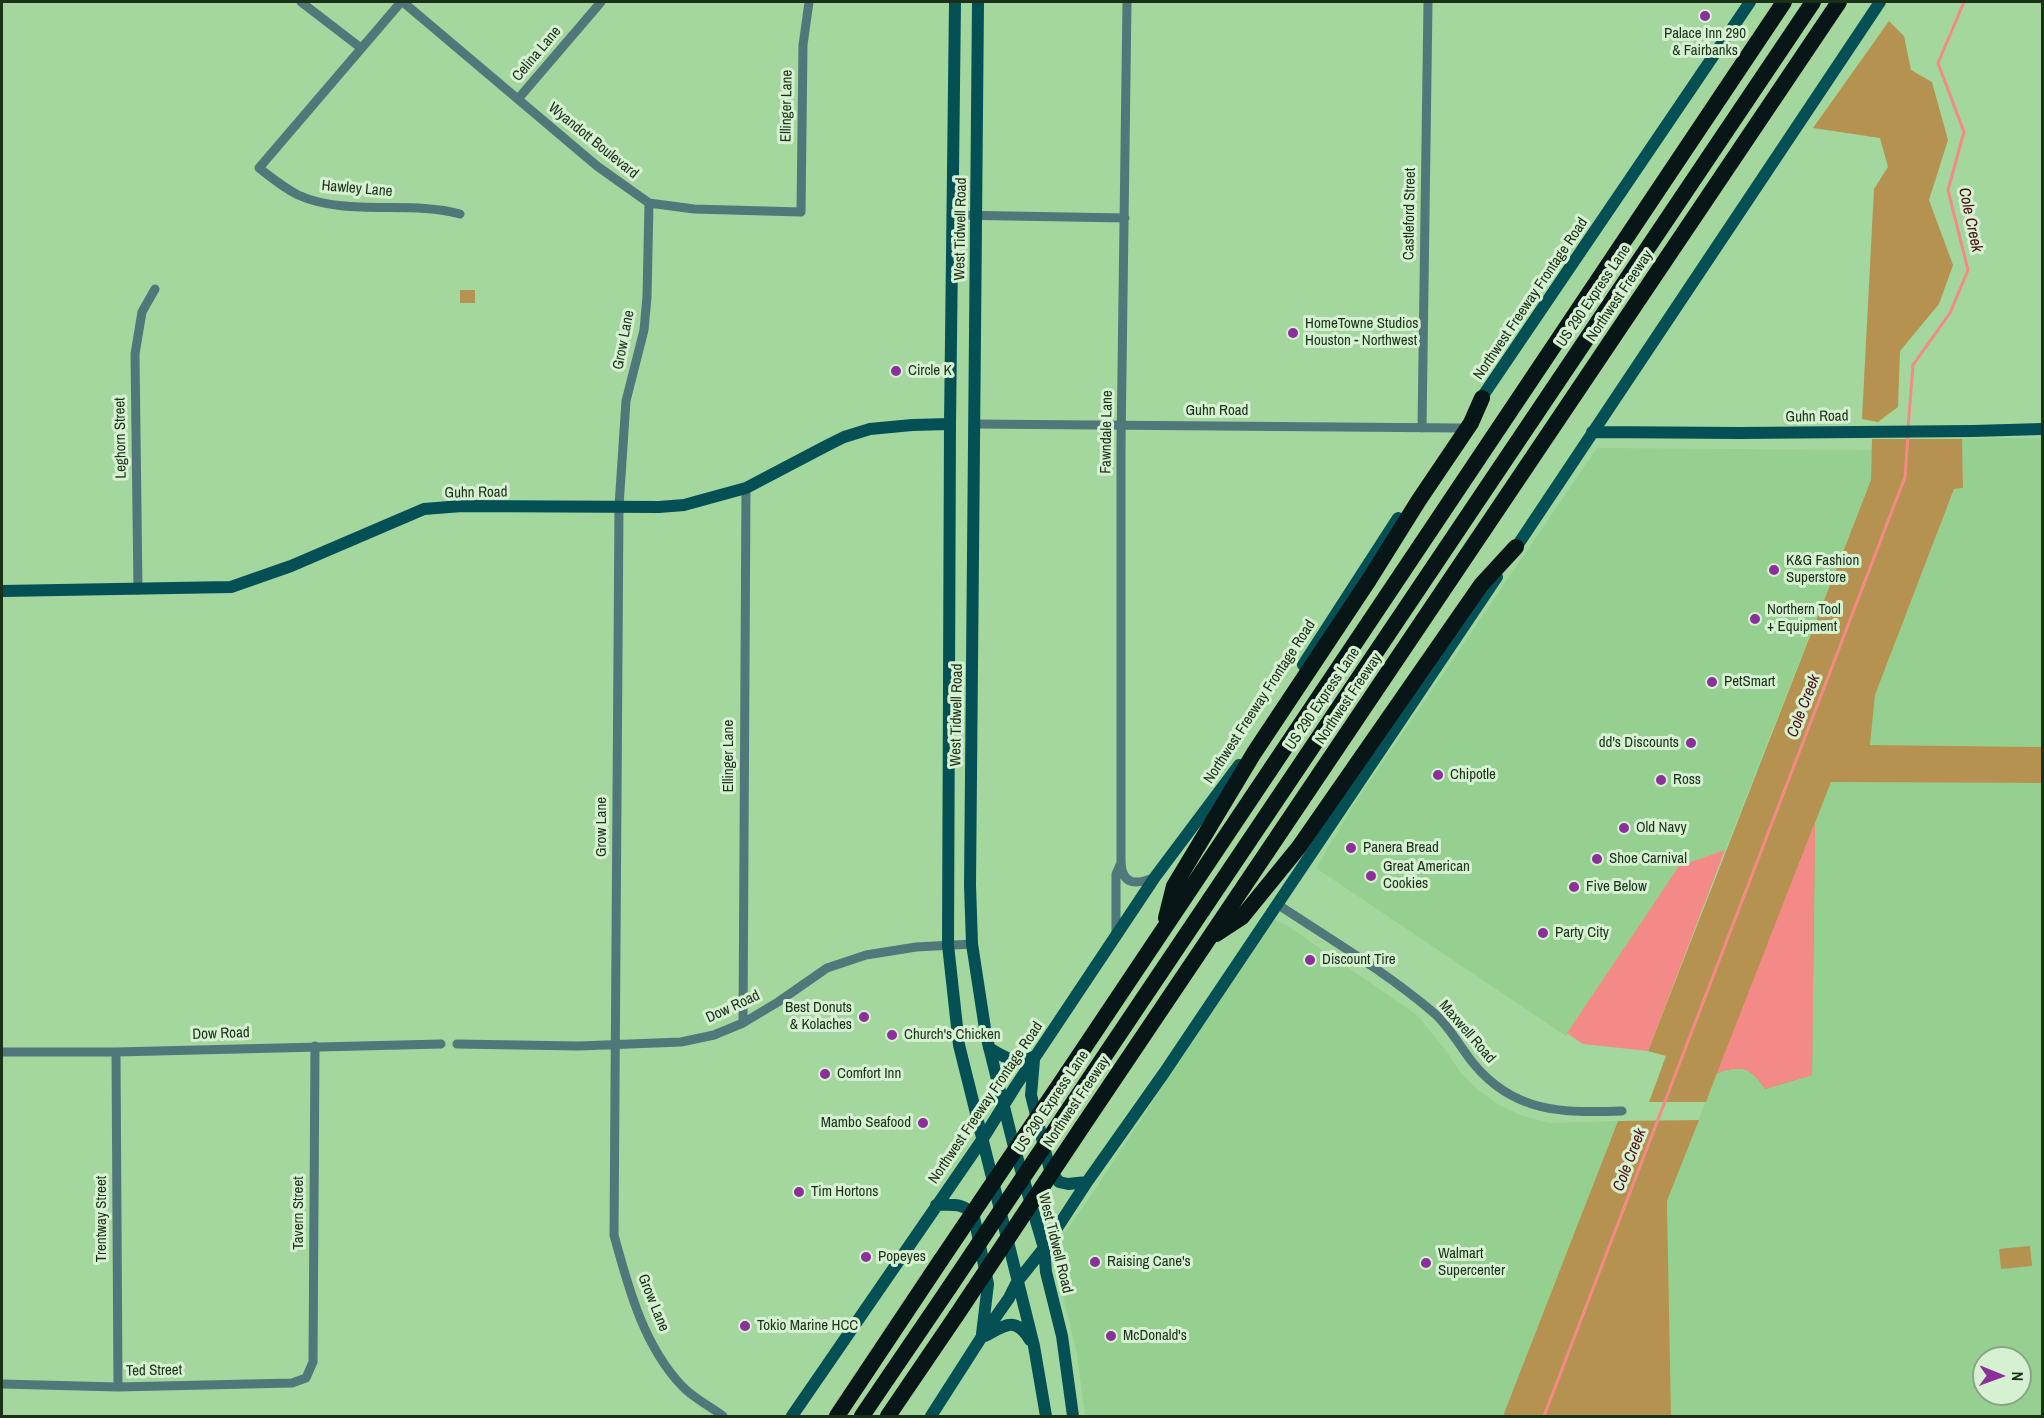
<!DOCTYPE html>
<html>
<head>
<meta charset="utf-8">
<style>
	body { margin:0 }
	#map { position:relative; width:2044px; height:1418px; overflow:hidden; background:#a3d79d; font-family:"Archivo Narrow",sans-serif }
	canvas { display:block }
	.frame { position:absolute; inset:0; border:3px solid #1b3019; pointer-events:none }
	.north { position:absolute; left:1972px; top:1346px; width:60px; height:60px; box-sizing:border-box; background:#d6f0d2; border:2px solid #8ba388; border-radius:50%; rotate:91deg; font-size:16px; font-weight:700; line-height:24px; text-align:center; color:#1b3019 }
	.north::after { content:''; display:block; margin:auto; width:21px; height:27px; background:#8c2f9a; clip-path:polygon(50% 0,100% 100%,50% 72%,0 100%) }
</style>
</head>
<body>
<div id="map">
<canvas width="2044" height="1418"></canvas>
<div class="frame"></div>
<div class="north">N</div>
</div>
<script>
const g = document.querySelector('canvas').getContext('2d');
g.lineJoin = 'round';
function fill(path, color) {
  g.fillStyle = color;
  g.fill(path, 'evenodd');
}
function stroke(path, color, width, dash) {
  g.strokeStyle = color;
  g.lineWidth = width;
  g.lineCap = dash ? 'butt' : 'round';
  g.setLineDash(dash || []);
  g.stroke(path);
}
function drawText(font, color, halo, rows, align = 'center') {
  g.font = font + ' "Archivo Narrow",sans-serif';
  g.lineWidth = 6;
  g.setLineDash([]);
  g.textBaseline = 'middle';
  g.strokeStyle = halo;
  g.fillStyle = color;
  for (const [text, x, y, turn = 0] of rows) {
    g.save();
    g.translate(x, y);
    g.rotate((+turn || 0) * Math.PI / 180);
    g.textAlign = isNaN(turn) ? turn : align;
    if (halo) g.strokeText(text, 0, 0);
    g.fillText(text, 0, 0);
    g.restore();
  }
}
fill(new Path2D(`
	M1988,438h54v309l-172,-2 5,-50 79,-206 9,-1 -1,-49z
	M1597,448l275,2 -1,30 -146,370 -46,16 -113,170 -250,-168 37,-62z
	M1831,782l211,1v633h-371l-4,-215 50,-128 15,-6 22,6 58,2 3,-253zM1984,1358h36v36h-36z
	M1273,919l15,7 129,89 30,37 13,20 17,17 22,16 24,11 27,7 68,-2 -115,295h-418l-8,-62 -20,-83 -1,-16 7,-20 25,-35z`), '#96d090');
fill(new Path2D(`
	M1889,21l15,15 7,34 21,12 16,58 -19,60 24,65 -14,39 -39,47 -2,56 -20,15 -16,-3 12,-230 14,-22 -8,-29 -67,-10z
	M460,290h15v13h-15z
	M1872,439h90l1,49 -9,1 -79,206 -5,50 172,2v36l-211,-1 -16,41 -3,252 -47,14c-14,-21 -23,-25 -48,-16l-11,29h-57l17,-46 -18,-5 223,-571z
	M1699,1120l-32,81 4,215h-168l115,-295z
	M2030,1246l2,20 -31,3 -2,-20z`), '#b69250');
fill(new Path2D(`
	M1815,822l-3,253 -47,14c-14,-21 -23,-25 -48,-16z
	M1725,850l-77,201 -65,-7 -16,-11 112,-167z`), '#f48a88');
stroke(new Path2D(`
	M1908,429l5,-64 37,-52 18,-43 -20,-80 16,-58 -26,-69 26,-61
	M1544,1416l361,-939 3,-42`), '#f48a88', 3);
stroke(new Path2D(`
	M301,2l60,46
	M401,2l-142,166c13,10 25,20 39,27 49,22 111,5 162,19
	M403,2l194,164 52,37 45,6 107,3 2,-167 6,-43
	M1127,2l-6,443v417c1,24 16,23 34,15
	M518,99l83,-97
	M649,203l-2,94 -3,33 -18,71 -7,105 -5,729c14,51 29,110 68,151 11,12 28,20 41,30
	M953,215l172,3
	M974,424l486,4
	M1422,428l6,-426
	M138,590l-3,-236 7,-42 13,-23
	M1277,904c53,35 109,68 157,109 16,14 26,34 39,50 41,50 89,50 149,48
	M1116,935v-61l4,-9
	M743,1023l3,-535
	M457,1044l122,2 102,-4 33,-7 29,-12 35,-21 49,-34 39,-13 50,-8 56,-3
	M2,1052h114l325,-8
	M116,1052l2,335
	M2,1384l116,3 174,-4 14,-5 7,-16 2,-316`), '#50777a', 9);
stroke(new Path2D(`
	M955,2l-5,422 -2,521 11,100 75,301 12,70
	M978,2l-8,883 2,59 14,91 27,108 31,105 2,24 16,64 11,80
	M1478,403l272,-401
	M1592,432l148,1 233,-2 69,-2
	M1513,552l367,-550
	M2,591l229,-4 60,-21 133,-57 38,-3 197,1 25,-2 62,-17 80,-42 18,-9 26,-8 42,-4 38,-1
	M1303,665l95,-147
	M989,1048c16,10 28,18 46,8
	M1034,1060l-3,35 19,75 9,12 9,2 19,-2
	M936,1205c15,0 30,-3 38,12l14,67 -6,50
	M985,1336c21,-11 30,-20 45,4
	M792,1416l190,-276 33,-53 140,-210 84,-112
	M931,1416l50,-78 28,-40 8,-16 27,-34 43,-66 77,-109 333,-496`), '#045055', 12);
stroke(new Path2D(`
	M1166,918l8,-32 80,-133 115,-173 50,-80 52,-77 11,-25
	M1216,934l26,-17 57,-70 182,-262 35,-38
	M1068,1072l716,-1070
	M1075,1100l738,-1098
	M1082,1127l757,-1125
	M837,1416l104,-156
	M862,1416l87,-128
	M888,1416l68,-100`), '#091617', 16);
stroke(new Path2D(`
	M941,1260l127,-188
	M949,1288l126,-188
	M956,1316l126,-189`), '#091617', 16);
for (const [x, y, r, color] of [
	[1705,16,6,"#8c2f9a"],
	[1293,333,6,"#8c2f9a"],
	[896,371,6,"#8c2f9a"],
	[1774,570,6,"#8c2f9a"],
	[1755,619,6,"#8c2f9a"],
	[1712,682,6,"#8c2f9a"],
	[1691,743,6,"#8c2f9a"],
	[1438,775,6,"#8c2f9a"],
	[1661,780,6,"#8c2f9a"],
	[1624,828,6,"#8c2f9a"],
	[1351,848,6,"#8c2f9a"],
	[1597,859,6,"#8c2f9a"],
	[1371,876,6,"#8c2f9a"],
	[1574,887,6,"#8c2f9a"],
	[1543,933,6,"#8c2f9a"],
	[1310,960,6,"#8c2f9a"],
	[864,1017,6,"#8c2f9a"],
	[892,1035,6,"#8c2f9a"],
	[825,1074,6,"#8c2f9a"],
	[923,1123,6,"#8c2f9a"],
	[799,1192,6,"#8c2f9a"],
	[866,1257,6,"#8c2f9a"],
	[1095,1262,6,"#8c2f9a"],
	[1426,1263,6,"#8c2f9a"],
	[745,1326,6,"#8c2f9a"],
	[1111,1336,6,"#8c2f9a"]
]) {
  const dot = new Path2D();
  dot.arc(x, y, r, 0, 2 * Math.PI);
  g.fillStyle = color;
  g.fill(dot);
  stroke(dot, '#d6f0d2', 2);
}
drawText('15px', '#1b3019', '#d6f0d2', [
	["Palace Inn 290",1705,34,"center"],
	["& Fairbanks",1705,51,"center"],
	["HomeTowne Studios",1305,324],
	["Houston - Northwest",1305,341],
	["Circle K",908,371],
	["K&G Fashion",1786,561],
	["Superstore",1786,578],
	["Northern Tool",1767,610],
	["+ Equipment",1767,627],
	["PetSmart",1724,682],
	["dd's Discounts",1679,743,"right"],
	["Chipotle",1450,775],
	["Ross",1673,780],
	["Old Navy",1636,828],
	["Panera Bread",1363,848],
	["Shoe Carnival",1609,859],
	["Great American",1383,867],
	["Cookies",1383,884],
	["Five Below",1586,887],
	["Party City",1555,933],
	["Discount Tire",1322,960],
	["Best Donuts",852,1008,"right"],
	["& Kolaches",852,1025,"right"],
	["Church's Chicken",904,1035],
	["Comfort Inn",837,1074],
	["Mambo Seafood",911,1123,"right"],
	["Tim Hortons",811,1192],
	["Walmart",1438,1254],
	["Supercenter",1438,1271],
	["Popeyes",878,1257],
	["Raising Cane's",1107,1262],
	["Tokio Marine HCC",757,1326],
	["McDonald's",1123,1336]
], 'left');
drawText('15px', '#1b3019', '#d6f0d2', [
	["Celina Lane",537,54,-50],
	["Ellinger Lane",787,106,-89],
	["Wyandott Boulevard",593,141,39],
	["Hawley Lane",357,189,5],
	["Castleford Street",1410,214,-89],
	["West Tidwell Road",961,229,-89],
	["US 290 Express Lane",1594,296,-56],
	["Northwest Freeway",1620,296,-56],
	["Northwest Freeway Frontage Road",1531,299,-56],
	["Grow Lane",624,340,-79],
	["Guhn Road",1217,411],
	["Guhn Road",1817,417,-1],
	["Fawndale Lane",1107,432,-89],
	["Leghorn Street",121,438,-91],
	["Guhn Road",476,493,-1],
	["US 290 Express Lane",1323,699,-56],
	["Northwest Freeway",1349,699,-56],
	["Northwest Freeway Frontage Road",1260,702,-57],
	["West Tidwell Road",957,715,-89],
	["Ellinger Lane",729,756,-90],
	["Grow Lane",602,827,-90],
	["Dow Road",733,1007,-25],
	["Maxwell Road",1467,1032,49],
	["Dow Road",221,1034,-2],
	["US 290 Express Lane",1052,1102,-56],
	["Northwest Freeway",1077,1102,-56],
	["Northwest Freeway Frontage Road",986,1103,-56],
	["Tavern Street",299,1213,-90],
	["Trentway Street",102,1219,-90],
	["West Tidwell Road",1055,1243,76],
	["Grow Lane",653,1303,68],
	["Ted Street",154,1371,-1]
]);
drawText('italic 16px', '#4f0e13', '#d6f0d2', [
	["Cole Creek",1970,220,78],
	["Cole Creek",1804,706,-69],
	["Cole Creek",1630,1160,-69]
]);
</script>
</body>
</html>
